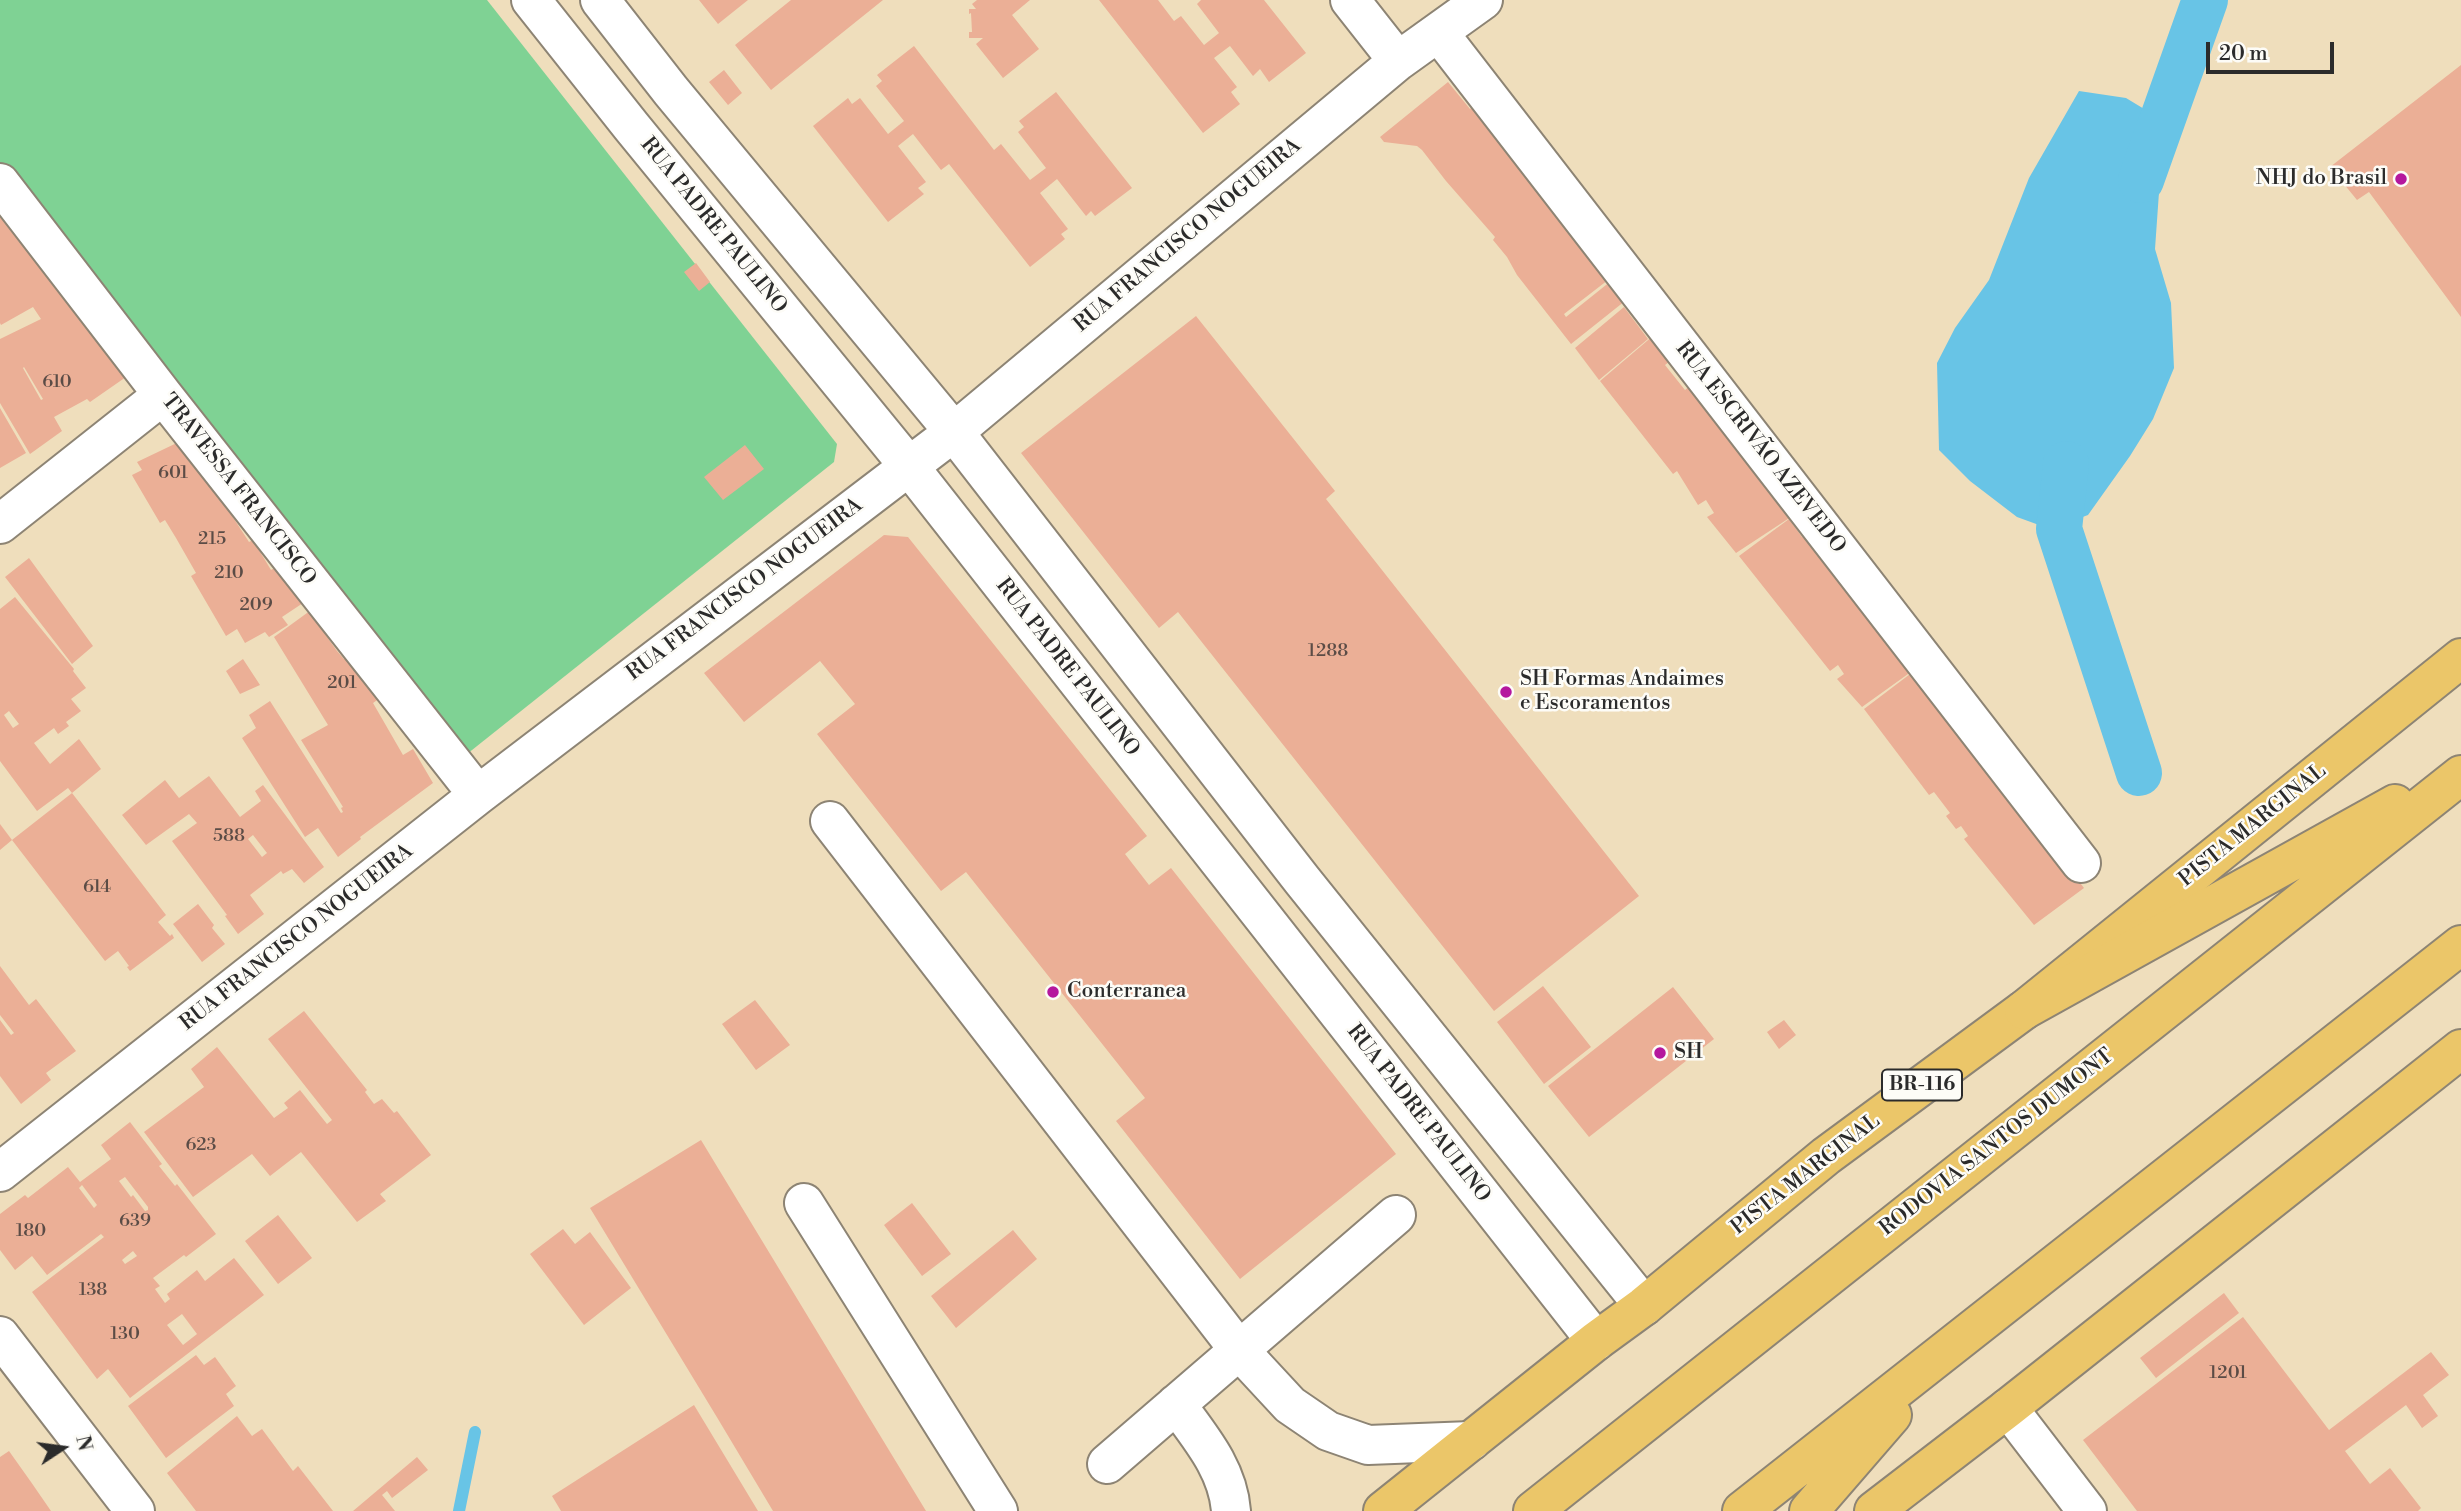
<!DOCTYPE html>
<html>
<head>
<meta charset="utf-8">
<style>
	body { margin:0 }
	#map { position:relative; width:2461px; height:1511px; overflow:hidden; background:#efdebc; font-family:"Libre Bodoni",serif }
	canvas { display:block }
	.north { position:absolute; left:28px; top:1413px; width:70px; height:70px; -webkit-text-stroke:5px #fdfcf7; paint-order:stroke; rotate:77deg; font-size:19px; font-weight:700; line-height:28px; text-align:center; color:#2b2b2b }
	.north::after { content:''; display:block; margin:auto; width:24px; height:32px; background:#2b2b2b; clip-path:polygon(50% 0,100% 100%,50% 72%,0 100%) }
	.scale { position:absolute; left:2206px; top:42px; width:128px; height:32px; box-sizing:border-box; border:4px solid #2b2b2b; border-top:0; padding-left:9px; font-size:21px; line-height:24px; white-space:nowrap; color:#2b2b2b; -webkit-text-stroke:5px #fdfcf7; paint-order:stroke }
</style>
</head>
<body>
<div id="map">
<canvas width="2461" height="1511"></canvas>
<div class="north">N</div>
<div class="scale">20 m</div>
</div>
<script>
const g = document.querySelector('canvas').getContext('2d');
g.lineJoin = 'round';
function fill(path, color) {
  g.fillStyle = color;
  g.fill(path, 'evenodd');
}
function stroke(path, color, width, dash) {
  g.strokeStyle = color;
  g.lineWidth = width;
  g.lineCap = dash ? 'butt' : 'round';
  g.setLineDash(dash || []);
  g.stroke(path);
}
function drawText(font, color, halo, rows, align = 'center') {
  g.font = font + ' "Libre Bodoni",serif';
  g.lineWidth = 5;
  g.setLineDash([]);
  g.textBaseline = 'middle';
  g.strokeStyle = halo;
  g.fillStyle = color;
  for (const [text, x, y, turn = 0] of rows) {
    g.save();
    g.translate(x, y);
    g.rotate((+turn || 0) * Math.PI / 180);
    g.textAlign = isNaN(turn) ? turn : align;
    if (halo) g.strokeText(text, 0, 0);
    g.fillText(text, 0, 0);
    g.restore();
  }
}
fill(new Path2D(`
	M0,0h487l350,444 -3,18 -367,292 -467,-591z`), '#7fd294');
fill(new Path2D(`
	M2079,91l47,7 38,23 -9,128 16,54 3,65 -21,51 -23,37 -42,59 -38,14 -33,-12 -47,-36 -31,-31 -2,-87 18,-35 34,-48 40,-102z`), '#68c4e6');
stroke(new Path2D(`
	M459,1511l16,-79`), '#68c4e6', 12);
stroke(new Path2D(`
	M2141,180l64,-180
	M2066,464l-7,65 80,244`), '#68c4e6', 46);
fill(new Path2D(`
	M699,0h49l-30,24z
	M791,0h92l-112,90 -36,-45z
	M977,0h53l-18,15 27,34 -36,29 -27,-34 7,-6h-14v-6h3l-1,-19 -2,1v-5h7l-4,-5z
	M1099,0h59l16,21 7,-5 23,29 15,-12 -22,-29 4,-4h63l42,53 -37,29 -9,-13 -7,7 -23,-30 -16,12 23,29 -6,5 9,12 -37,29z
	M914,46l80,104 7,-6 29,36 16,-12 -28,-36 6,-5 -5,-6 37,-29 76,96 -37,28 -4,-5 -5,5 -29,-37 -17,14 28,36 -7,5 4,5 -35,28 -81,-103 -8,6 -28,-36 -15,12 28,36 -8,6 6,6 -36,28 -75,-96 35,-28 4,6 8,-6 28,36 16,-13 -28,-35 6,-5 -5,-6z
	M2461,65v252l-92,-125 -12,8 -27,-33z
	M724,70l18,23 -14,12 -19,-23z
	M1448,82l22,27 2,-2 136,173 -44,34 2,3 45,-36 14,20 -54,43 -54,-69 -10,-18 -14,-17 2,-3 -49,-56 -24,-31 -5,-4 -33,-4 -4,-5z
	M0,214l126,163 -36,25 -3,-3 -33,18 8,14 -32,23 -30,-51v-64l41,-20 -8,-12 -32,18 -1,-2zM24,367l19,32 -2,1 -18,-32z
	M696,263l14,19 -11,9 -15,-19z
	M1624,307l24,32 -49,41 -24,-32z
	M1196,316l139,175 -9,8 313,397 -145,115 -316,-399 -19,16 -138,-175z
	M1654,335l20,23 -9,7 20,25 7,-6 105,129 -61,40 -29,-36 7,-4 -8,-13 -8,5 -21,-34 -4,3 -73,-93z
	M0,408l26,45 -26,15z
	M183,440l66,102 4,-2 18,30 7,-4 25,37 -21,14 6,8 -19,12 -4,-5 -20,11 -8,-14 -11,7 -35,-60 5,-3 -20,-35 -11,-18 -5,3 -27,-46 -1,-2 10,-5 -5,-8z
	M745,445l19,24 -41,31 -19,-23z
	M1789,519l13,18 8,-6 105,138 -53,38 -25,-28 7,-5 -6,-9 -8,6 -91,-115z
	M884,535l24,2 239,299 -22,18 24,31 22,-17 225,286 -156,125 -124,-158 29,-23 -179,-226 -25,19 -124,-157 38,-30 -35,-43 -76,61 -40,-49z
	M29,558l64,88 -21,18 -67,-87z
	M15,597l59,72 -1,2 13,17 -15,11 10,12 -15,11 3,4 -11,8 -4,-6 -20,15 16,21 29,-25 22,30 -29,24 -4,-5 -31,23 -37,-50v-152zM9,711l10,13 -6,4 -9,-13z
	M318,605l17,22 -10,7 12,17 7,8 7,-4 36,38 -14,10 30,52 10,-6 20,34 -73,54 1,2 -23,18 -20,-29 -13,9 -63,-99 14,-10 -7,-13 21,-14 71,112 2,-1 -2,-4 2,-1 -42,-67 27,-15 -54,-88z
	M243,659l17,26 -20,9 -14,-23z
	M1918,668l126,175 -2,2 7,10 12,3 23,30 -50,37 -70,-86 4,-3 -7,-10 -5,3 -10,-13 4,-3 -16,-21 -5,3 -65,-86z
	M209,776l31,41 21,-16 -6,-10 8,-6 61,82 -20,16 -12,-14 -9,5 -2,-3 -31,24 14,19 -26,20 -13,-18 2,-1 -55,-74 25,-18 -8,-9 -43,31 -24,-30 43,-35 14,18zM253,835l14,18 -5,4 -14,-18z
	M72,793l94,122 -8,7 12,14 2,-2 2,4 -44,33 -3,-4 2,-1 -11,-15 -13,10 -93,-121z
	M0,824l12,16 -12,10z
	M198,904l16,21 -2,3 13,16 -23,18 -29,-38z
	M0,966l29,39 7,-6 40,52 -30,22 5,7 -30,24 -21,-28v-56l11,15 3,-2 -14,-18z
	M1543,986l48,61 -47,37 -47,-62z
	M1673,987l41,52 -125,98 -41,-51z
	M755,1000l35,45 -34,25 -34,-46z
	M304,1011l63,79 -2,2 9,12 8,-5 12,14 3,-2 34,44 -51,39 6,7 -29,21 -56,-70 -31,24 -18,-22 -59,43 -49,-65 60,-45 -13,-18 26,-22 57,71 14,-10 -4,-5 16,-13 27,34 5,-4 -64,-81z
	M1784,1020l12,15 -17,14 -12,-17z
	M130,1122l32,42 -3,2 16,20 2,-2 39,50 -30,23 -2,-2 -31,23 7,8 -5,3 10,14 5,-4 -3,-5 30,-24 8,11 29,-23 30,37 -134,103 -22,-29 -11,10 -65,-87 72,-55 -3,-3 -54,41 -15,-19 -17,14 -15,-20v-36l25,-19 3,3 40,-31 12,15 31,-23 -10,-14zM125,1177l23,30v3l-3,1 -12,-16 -2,2 -12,-16zM82,1185l15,20 -3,3 -15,-20zM133,1251l4,5 -12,8 -3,-4zM182,1314l15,20 -14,11 -16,-20z
	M701,1140l166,274 59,97h-153l-55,-92 -128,-211z
	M912,1203l39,51 -29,22 -38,-51z
	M278,1215l34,43 -34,26 -33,-43z
	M563,1229l12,15 15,-12 41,56 -47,37 -54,-71z
	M1013,1230l24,29 -81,69 -25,-32z
	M2224,1293l15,20 -83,65 -16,-20z
	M2243,1317l86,113 102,-78 18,23 -26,20 15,21 -16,12 -16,-23 -61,46 25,33 20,-16 31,40 -3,3h-281l-54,-71z
	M196,1355l8,10 11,-8 21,29 -10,8 8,12 -68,52 -38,-52z
	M694,1405l64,106h-197l-9,-15z
	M237,1416l15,20 10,-7 31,42 5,-5 35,45h-137l-29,-38z
	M9,1451l22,31 20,29h-51v-54z
	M417,1457l11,13 -36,28 -5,-7 -5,4 13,16h-42z`), '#ebaf96');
const minor = new Path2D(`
	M531,0l100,126 277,339 688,876
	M600,0l71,91 283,341 348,448 342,426
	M1350,0l48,61
	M1439,33l642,830
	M0,183l163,212 315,400
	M0,524l163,-129
	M830,821l409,529 51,55 38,26 40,14 103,-4
	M0,1172l478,-377 476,-363 444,-371 85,-61
	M804,1203l194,308
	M0,1336l135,175
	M1176,1404c24,33 52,65 55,107
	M2008,1408l79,103
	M1107,1464l289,-249`);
const major = new Path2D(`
	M1383,1511l213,-170 48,-35 182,-150 198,-146 437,-352
	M1874,1511l134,-103 453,-359`);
const highway = new Path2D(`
	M2024,1010l371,-206
	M1533,1511l928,-736
	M1742,1511l719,-566
	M1809,1511l83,-96`);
stroke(minor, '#8d8474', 42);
stroke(major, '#8d8474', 42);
stroke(highway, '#8d8474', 42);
stroke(minor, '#fff', 38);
stroke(major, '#ebc669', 38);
stroke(highway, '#ebc669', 38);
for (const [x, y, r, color] of [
	[2401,179,7,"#b5179e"],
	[1506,692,7,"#b5179e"],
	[1053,992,7,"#b5179e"],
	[1660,1053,7,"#b5179e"]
]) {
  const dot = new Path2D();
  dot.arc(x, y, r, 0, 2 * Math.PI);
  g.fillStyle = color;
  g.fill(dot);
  stroke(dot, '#fdfcf7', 2.5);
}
drawText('18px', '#5b4c46', null, [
	["610",57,383],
	["601",173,474],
	["215",212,540],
	["210",229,574],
	["209",256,606],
	["1288",1328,652],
	["201",342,684],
	["588",229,837],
	["614",97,888],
	["623",201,1146],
	["639",135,1222],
	["180",31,1232],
	["138",93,1291],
	["130",125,1335],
	["1201",2228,1374]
]);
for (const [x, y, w] of [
	[1922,1085,80]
]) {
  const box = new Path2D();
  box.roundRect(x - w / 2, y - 15.5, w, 31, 5);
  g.fillStyle = '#fdfcf7';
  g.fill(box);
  stroke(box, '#2b2b2b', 2);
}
drawText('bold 19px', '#2b2b2b', null, [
	["BR-116",1922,1085]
]);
drawText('21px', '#2b2b2b', '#fdfcf7', [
	["NHJ do Brasil",2387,179,"right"],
	["SH Formas Andaimes",1520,680],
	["e Escoramentos",1520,704],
	["Conterranea",1067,992],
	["SH",1674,1053]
], 'left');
drawText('21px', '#2b2b2b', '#fdfcf7', [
	["RUA PADRE PAULINO",713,226,51],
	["RUA FRANCISCO NOGUEIRA",1188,236,-40],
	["RUA ESCRIVÃO AZEVEDO",1760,448,52],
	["TRAVESSA FRANCISCO",238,490,52],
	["RUA FRANCISCO NOGUEIRA",745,590,-37],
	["RUA PADRE PAULINO",1067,668,52],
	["PISTA MARGINAL",2253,826,-39],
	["RUA FRANCISCO NOGUEIRA",297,938,-38],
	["RUA PADRE PAULINO",1418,1114,52],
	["RODOVIA SANTOS DUMONT",1997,1143,-38],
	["PISTA MARGINAL",1806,1175,-38]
]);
</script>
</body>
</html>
